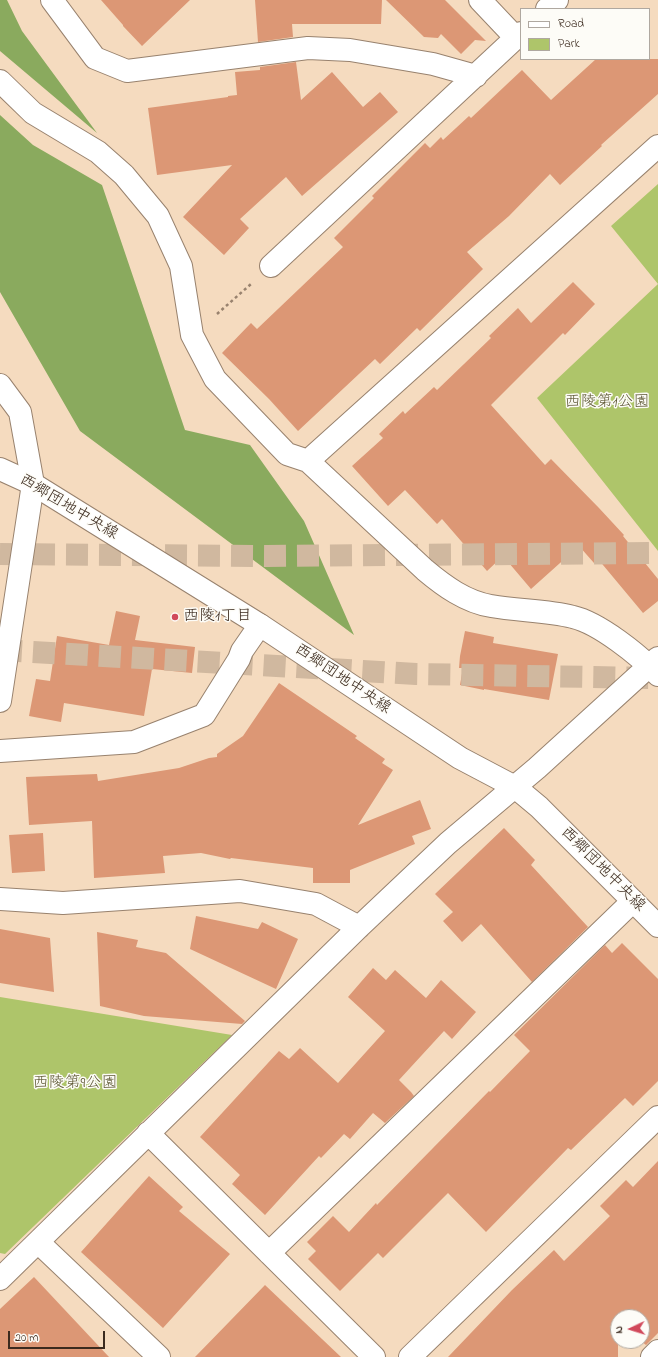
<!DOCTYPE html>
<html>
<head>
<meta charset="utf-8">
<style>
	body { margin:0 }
	#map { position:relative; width:658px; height:1357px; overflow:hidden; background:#f5dbbf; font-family:"Indie Flower",sans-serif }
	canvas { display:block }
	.legend { position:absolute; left:520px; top:8px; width:130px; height:52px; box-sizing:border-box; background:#fdfcf7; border:1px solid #afa8a0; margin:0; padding:5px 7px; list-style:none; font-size:12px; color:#3b2a1e }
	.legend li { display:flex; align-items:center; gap:8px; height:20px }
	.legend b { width:20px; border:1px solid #afa8a0 }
	.north { position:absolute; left:610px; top:1309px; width:40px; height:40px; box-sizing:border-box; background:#fdfcf7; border:1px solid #afa8a0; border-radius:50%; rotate:266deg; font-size:11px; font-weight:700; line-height:16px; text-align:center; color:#3b2a1e }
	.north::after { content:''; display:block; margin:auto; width:14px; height:18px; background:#d1495b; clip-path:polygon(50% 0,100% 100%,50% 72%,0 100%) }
	.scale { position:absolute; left:8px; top:1331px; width:97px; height:18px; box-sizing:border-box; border:2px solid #3b2a1e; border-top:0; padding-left:5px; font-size:12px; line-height:14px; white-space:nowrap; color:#3b2a1e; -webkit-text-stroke:3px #fdfcf7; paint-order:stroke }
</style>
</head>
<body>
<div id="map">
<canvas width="658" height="1357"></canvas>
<ul class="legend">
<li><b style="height:5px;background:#fff"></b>Road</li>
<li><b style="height:11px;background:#aec56a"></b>Park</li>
</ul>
<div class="north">N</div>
<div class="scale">20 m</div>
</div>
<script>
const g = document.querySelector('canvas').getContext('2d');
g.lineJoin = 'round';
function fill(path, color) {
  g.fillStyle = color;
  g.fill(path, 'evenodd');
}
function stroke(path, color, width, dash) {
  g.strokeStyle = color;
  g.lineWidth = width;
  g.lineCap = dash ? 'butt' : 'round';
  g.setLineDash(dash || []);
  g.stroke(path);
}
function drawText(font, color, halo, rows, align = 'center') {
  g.font = font + ' "Indie Flower","Klee One",sans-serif';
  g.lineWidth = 3;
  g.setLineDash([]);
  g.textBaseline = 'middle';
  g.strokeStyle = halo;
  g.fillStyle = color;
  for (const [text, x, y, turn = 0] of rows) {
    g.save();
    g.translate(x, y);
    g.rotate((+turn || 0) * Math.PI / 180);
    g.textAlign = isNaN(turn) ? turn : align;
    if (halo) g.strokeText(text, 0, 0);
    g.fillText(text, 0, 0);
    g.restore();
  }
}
fill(new Path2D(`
	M658,184v100l-47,-58z
	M658,284v267l-121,-153z
	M0,997l232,38 -227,219 -5,-1z`), '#aec56a');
fill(new Path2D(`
	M0,0h7l15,31 75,102 -97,-82z
	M0,115l33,30 69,40 83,245 65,15 54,76 50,114 -274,-204 -80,-139z`), '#8aaa5e');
fill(new Path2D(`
	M101,0h89l-48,46 -19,-20v-1z
	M255,0h127l-1,24h-89l1,13 -35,5z
	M386,0h59l41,41 -11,-1 -14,14 -20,-20 -3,4 -14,-1z
	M596,59h62v35l-57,51 1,1 -42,39 -10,-11 -41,42 -42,36 16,17 -63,62 -3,-3 -37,36 -5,-5 -77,72 -29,-32 -47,-46 29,-30 6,6 86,-82 -9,-9 40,-40 -2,-2 53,-53 5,5 11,-11 2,3 26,-24 2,2 51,-48 29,30z
	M296,62l5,38 31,-28 31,35 17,-15 18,20 -96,84 -16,-19 -46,42 9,9 -25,27 -41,-38 49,-52 -75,10 -9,-67 80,-11v-1l9,-1 -2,-23 25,-2v-3z
	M573,282l22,22 -30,31 -2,-2 -72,72 54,60 6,-6 48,49 25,27 -1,1 35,43v22l-15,12 -45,-54 -4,4 -15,-17 -48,43 -28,-33 -16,15 -45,-52 -5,5 -32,-34 -17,16 -36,-40 31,-28 -4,-4 24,-23 2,3 29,-27 3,3 54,-52 -2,-2 29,-28 13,15z
	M116,611l24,5 -5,24 60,7 -3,26 -40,-4 -8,47 -80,-13 -3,19 -32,-6 7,-37 14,2 7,-45 52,9z
	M465,631l29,6 -1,6 65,11 -9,46 -65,-11v1l-24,-5 3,-17h-4l1,-12z
	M279,683l78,53 -2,2 30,21 -3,4 11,7 -35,55 62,-25 11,29 -19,7 3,8 -65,26v13h-37v-15l-82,-10 -1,1 -29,-6 -38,3 2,17 -71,5 -2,-57 -63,4 -3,-48 71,-3 1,7 81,-13 30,-10 8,-1v-3l26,-18z
	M504,828l31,32 -4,5 57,62 -56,55 -51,-58 -19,18 -19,-21 10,-9 -18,-18z
	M43,833l2,38 -33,2 -3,-38z
	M196,916l62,13 4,-7 36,17 -22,50 -86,-40z
	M0,929l50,9 4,54 -54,-9z
	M97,932l41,8 -2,7 30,6 79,68 -3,3 -98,-8 -44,-10z
	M622,943l36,36v102l-25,25 -8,-8 -54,52 -3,-2 -82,84 -38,-39 -65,65 -5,-5 -38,38 -32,-32 8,-8 -9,-9 26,-26 16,16 27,-29 1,2 112,-114 1,1 40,-41 -16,-16 91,-90 7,8z
	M373,968l13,12 9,-10 31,28 15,-18 35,32 -24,27 -8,-8 -45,49 12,12 3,4 -29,27 -12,-10 -23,26 -6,-5 -23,24 -2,-2 -54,59 -33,-31 8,-9 -40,-38 79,-86 10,8 11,-11 38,35 47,-52 -37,-34z
	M658,1161v172l-12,12 -5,-4 1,-24h-24v40h-170l64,-67 42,-40 10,11 46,-45 -10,-10 26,-26 7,7z
	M149,1176l34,31 -4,4 51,43 -67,74 -82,-76z
	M34,1277l75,80h-109v-48z
	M265,1285l76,72h-146z`), '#dc9775');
stroke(new Path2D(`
	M0,554l267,2 391,-3
	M0,650l416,24 233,4`), '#d0b89f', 22, [22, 11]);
const minor = new Path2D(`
	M52,0l43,58 32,13 181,-23 42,2 83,14 43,12
	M480,0l36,38
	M547,9l10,-9
	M0,81l33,32 65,39 26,23 34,41 23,50 11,69 23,44 72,75 21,7 117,109c19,16 41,32 66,36 27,5 55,4 82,11 26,6 66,38 85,58
	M271,266l250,-233
	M0,385l20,27 13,72 -33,217
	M308,461l350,-315
	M0,751l134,-9 70,-27 35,-56 3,-8 18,-26
	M0,899l63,4 177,-12 76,13 43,23
	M148,1133l226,224
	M38,1242l121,115
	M269,1253l364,-352
	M0,1279l359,-352 89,-84 89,-75 121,-110
	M410,1357l248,-240
	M652,1357l6,-6`);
const tertiary = new Path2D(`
	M0,469l33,15 227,141 200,133 55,29 24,20 119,119`);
stroke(minor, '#98826e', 24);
stroke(tertiary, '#98826e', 24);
stroke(new Path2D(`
	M217,314l34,-30`), '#98826e', 2.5, [3, 3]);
stroke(minor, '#fff', 22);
stroke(tertiary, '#fff', 22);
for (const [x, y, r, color] of [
	[175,617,4,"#d1495b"]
]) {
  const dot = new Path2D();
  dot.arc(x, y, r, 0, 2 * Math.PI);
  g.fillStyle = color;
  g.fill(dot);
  stroke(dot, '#fdfcf7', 1.5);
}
drawText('16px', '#5e5835', '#fdfcf7', [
	["西陵第1公園",607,403],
	["西陵第9公園",75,1084]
]);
drawText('16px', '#3b2a1e', '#fdfcf7', [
	["西郷団地中央線",68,508,31],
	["西郷団地中央線",342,680,34],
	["西郷団地中央線",602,870,45]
]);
drawText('16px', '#3b2a1e', '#fdfcf7', [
	["西陵1丁目",183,617]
], 'left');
</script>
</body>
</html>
